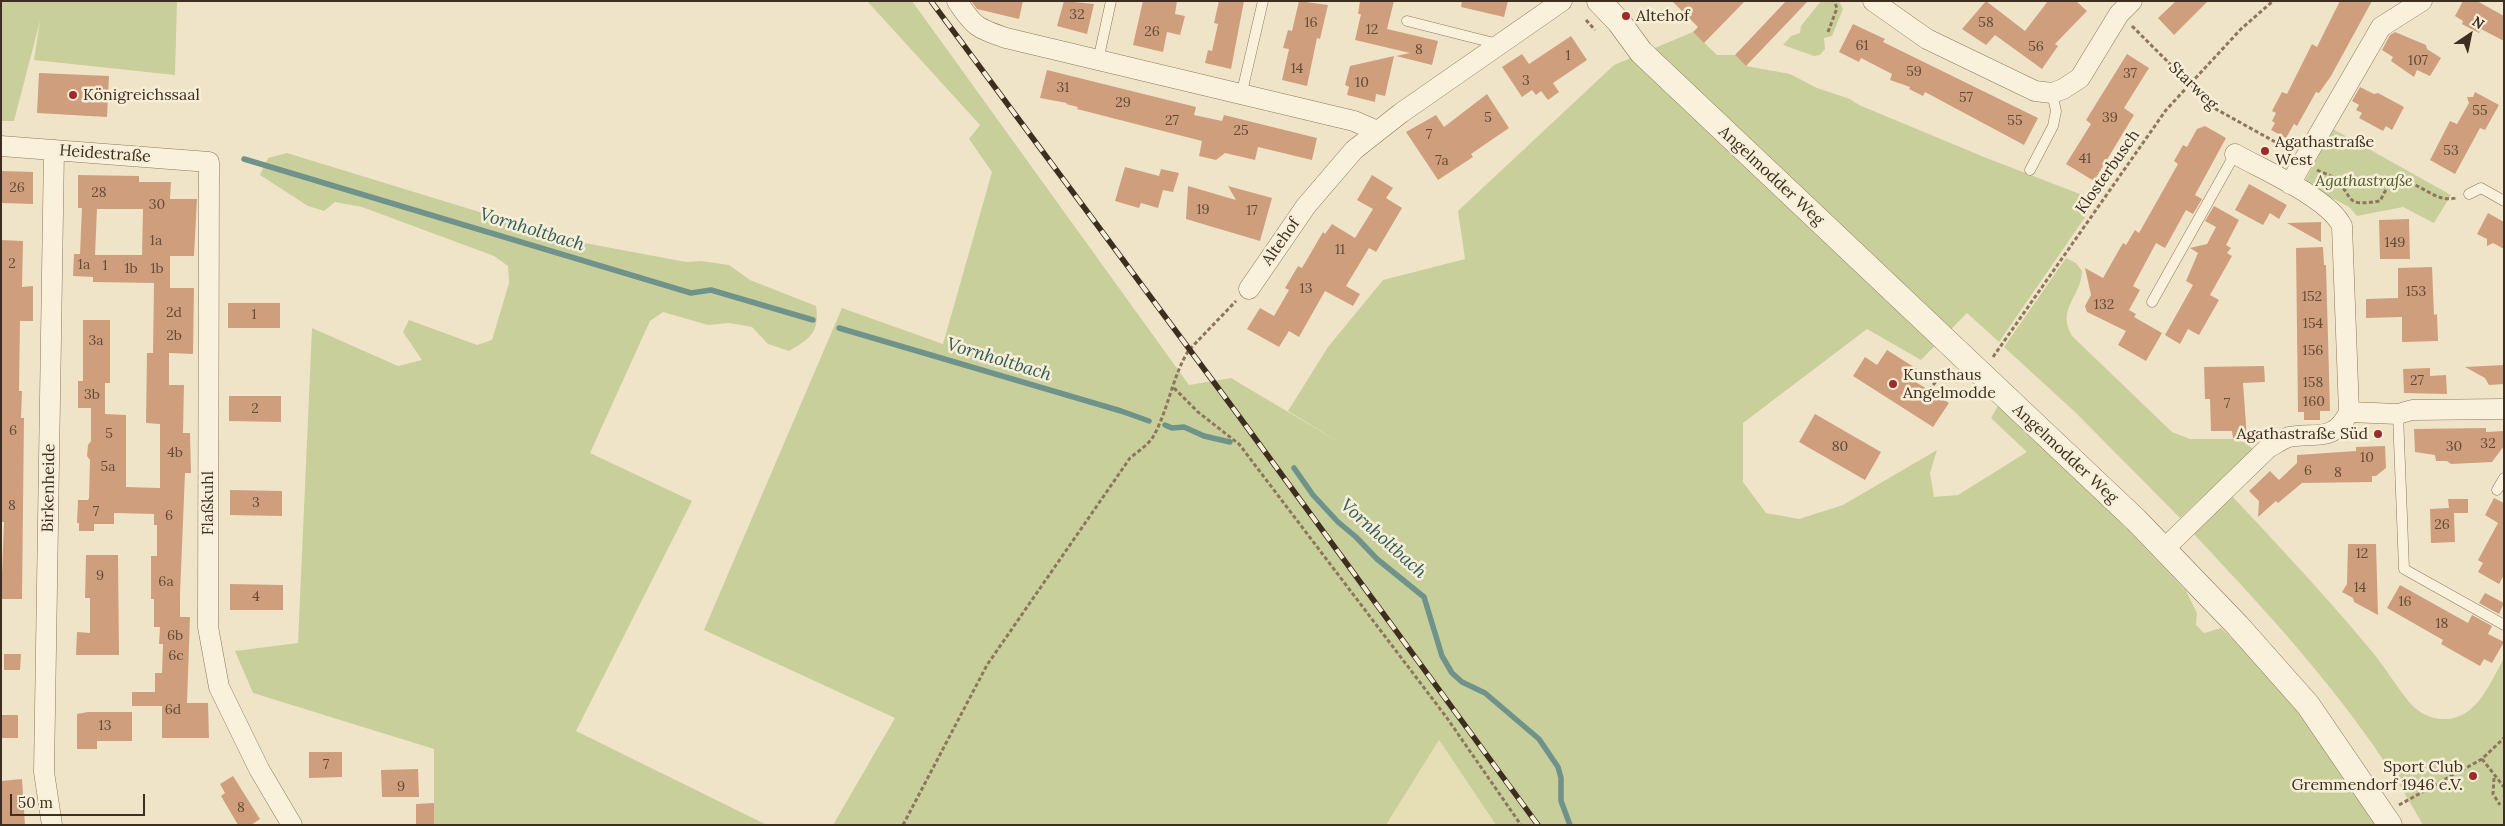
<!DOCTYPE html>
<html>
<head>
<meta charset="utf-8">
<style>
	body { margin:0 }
	#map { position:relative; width:2505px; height:826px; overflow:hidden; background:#f0e4c8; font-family:Lora,serif }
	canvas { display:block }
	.frame { position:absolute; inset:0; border:2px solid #3d2e20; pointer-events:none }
	.north { position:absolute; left:2445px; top:10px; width:50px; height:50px; -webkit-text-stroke:4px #f7eed8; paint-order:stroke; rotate:34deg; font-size:14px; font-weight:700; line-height:20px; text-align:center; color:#3d2e20 }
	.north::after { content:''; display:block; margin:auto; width:18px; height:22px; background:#3d2e20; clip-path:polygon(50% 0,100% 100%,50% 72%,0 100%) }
	.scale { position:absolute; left:10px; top:794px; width:135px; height:22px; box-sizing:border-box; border:2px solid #3d2e20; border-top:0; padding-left:6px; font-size:15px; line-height:18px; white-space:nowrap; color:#3d2e20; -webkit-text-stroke:4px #f7eed8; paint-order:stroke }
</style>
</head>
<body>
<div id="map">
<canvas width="2505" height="826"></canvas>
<div class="frame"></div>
<div class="north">N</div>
<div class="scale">50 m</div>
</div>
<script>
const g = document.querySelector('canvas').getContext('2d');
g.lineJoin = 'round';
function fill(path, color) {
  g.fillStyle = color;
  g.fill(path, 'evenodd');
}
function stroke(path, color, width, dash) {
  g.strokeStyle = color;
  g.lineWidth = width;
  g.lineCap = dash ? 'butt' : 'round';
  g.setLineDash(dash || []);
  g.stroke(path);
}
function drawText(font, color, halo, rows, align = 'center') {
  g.font = font + ' Lora,serif';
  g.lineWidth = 5;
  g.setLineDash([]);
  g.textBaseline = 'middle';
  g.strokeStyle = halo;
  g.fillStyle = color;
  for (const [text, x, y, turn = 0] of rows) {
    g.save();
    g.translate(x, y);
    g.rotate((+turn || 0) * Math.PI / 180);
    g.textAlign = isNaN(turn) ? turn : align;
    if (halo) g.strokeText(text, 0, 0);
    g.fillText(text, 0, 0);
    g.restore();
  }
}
fill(new Path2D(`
	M1439,740l57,85h-110z`), '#e6deb5');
fill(new Path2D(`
	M1,1h176l-2,74 -141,-15 6,-39 -26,100h-13z
	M867,1h45l277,384 42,-7 111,66 -54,-33 40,-64 55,-67 82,-21 -7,-48 156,-146 79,-33 24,23h18l11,11 44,8 27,14 33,11 9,6 125,52 101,39h11l-8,17 -89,129 -32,-29 -46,47 -54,-31 -124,94v59l23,31 33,6 44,-14 94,-55 -7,23 4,24 24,-2 69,-43 -36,-34 7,-12 84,76 104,109 11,22 -1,12 8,8 17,-5 71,68 85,129h-881l-57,-85 -53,85h-553l62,-107 -191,-88 138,-322 101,36 49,-172 -23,-33 11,-14z
	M1821,1h18l4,8 -11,27 -8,2 1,11 -5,6 -6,1 -31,-11 8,-9 9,-3 1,-7z
	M2333,129l118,66 -17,28 -31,-16 -46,9 -8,-9 -45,-24z
	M287,153l287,88 112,21 15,-1 28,4 21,15 66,26c4,26 -6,33 -27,45l-21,-7 -16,-17 -23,-4 -21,2 -45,-13 -13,9 -60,132 102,48 -116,230 191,94h-333v-76l-181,-56 -18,-42 63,-8 14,-315 86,38 24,-6 -19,-28 6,-12 68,25 15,-5 17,-57 -1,-17 -14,-10 -132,-49 -27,-5 -11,9 -16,-5 -48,-31 8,-17z
	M2066,258l10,5 6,8c-1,27 -26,37 -10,65l100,96 18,7h50l13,10 -73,69 -105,-106 -71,-65z
	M2231,495c47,50 94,100 138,153 15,17 26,37 41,55 8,9 20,16 33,16 33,2 48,-38 61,-61v167h-81c-61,-111 -145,-201 -231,-293z`), '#c9cf9b');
stroke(new Path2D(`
	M244,159l447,134 20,-3 102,30
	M839,328l282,83 28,10
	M1165,425l7,3 12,-1 20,9 26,6
	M1294,468l19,27 25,27 18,15 21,22 47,38 18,59 10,17 10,9 23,11 54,46 19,28 3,11v23l9,24`), '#6f938a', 5.5);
fill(new Path2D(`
	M971,1h52l-4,18 -42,-10z
	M1064,1l30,3 -7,30 -30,-8z
	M1143,1h34l-2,13 10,2 -5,19 -13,-3 -4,20 -30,-7z
	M1219,1h25l-13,68 -26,-6 3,-13 4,1 6,-27 -4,-1z
	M1299,1l29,4 -8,34 -3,-1 -10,48 -25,-6 7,-31 -6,-1 5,-18 4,1z
	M1360,1h34l-7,28 51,12 -6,24 -36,-9 14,-3 -55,-13 6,-26h-3z
	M1462,1h46l-4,16 -43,-10z
	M1672,1h73l-41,42 -11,-11 5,-5z
	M1786,1h22l-62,65 -11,-11z
	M1986,1l39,30 23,-30h28l11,10 -32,33 3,2 -16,23 -47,-34 -9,10 -24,-16z
	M2176,1h32l-34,34 -16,-17z
	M2340,1h32l-41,75 -12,17 -3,-1 -19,34 -3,-2 -8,14 -15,-8 4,-7 -3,-2 4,-8 -4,-2 10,-19 5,2 25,-50 5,3z
	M2463,1h14l27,15v25l-23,-12 -2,4 -17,-9 1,-3 -8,-5z
	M1853,24l32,15 -2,3 155,76 -14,27 -99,-53 -2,4 -14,-7 1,-2 -20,-7 2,-6 -31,-16 -2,4 -20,-10z
	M2395,32l31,13 1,4 14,9 -11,18 -13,-6 -3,7 -23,-16 2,-4 -11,-7 8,-15z
	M1571,36l16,24 -34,23 6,9 -11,8 -7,-9 -5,4 -4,-5 -10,7 -20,-30 20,-13 7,10z
	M2127,54l22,14 -25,40 10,7 -40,66 -28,-17 25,-40 -5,-4z
	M1394,56l-9,40 -9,-2 -1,8 -28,-7 2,-8 -4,-2 5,-19z
	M1047,70l149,37 -2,8 28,6 2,-6 93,23 -5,22 -54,-13 -3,13 -30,-7 -9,7 -17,-4 3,-15 -125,-32 1,-2 -12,-3 1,-1 -27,-5z
	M39,73l70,3 -2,41 -70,-4z
	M2360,87l14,7 4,-1 26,14 -12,23 -6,-4 -3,5 -24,-13 3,-5 -6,-3 3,-5 -7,-4z
	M2475,92l24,13 -14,25 -5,-2 -25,46 -25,-14 20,-39 7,3 12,-21 -2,-6h6z
	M1487,94l22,34 -38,26 2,3 -35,23 -32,-48 30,-17 8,12z
	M2205,126l21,12 -31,57 7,4 -9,15 -7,-4 -21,38 -9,-5 -23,43 7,4 -11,20 7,4 -2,3 28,16 -16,28 -28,-16 8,-14 -39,-19 -2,-6 6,-11 -6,-27 18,10 20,-35 3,2 9,-15 4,3 39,-69 -4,-3 9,-16 4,2 10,-18z
	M1125,167l34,9 2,-7 18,4 -6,19 -10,-2 -5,18 -17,-5 -2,5 -24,-7z
	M1,171l32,1v32l-32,-1z
	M78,175l61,1v6h32l-1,17h27l-3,57h-24v32h24l-1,66 -24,-1v32h15l-1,48h7l1,40h-6l-5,121v23h10l-3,86h21l1,35h-47v-32h-30v-14h23v-19h7l1,-29h-4l1,-17h-6v-28h-3v-43h6v-31h-3v-11l-40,-1v11h-20v7h-15v-8h-2l1,-23h10l1,-2 1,-38 -3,-4 1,-11 3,-4v-33h-13v-27h5v-61h27v63h-5v31l21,1v72l34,1v-64l-14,-1 1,-70h6l1,-70 -61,-1v-5l-20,-1 1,-22h6l2,-46h-4zM97,209h46l-1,46h-47z
	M1372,175l21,13 -7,10 16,10 -26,44 -7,-4 -23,38 14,8 -7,12 -28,-15 -26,46 -10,-6 -10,16 -32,-18 13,-21 14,8 15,-26 -4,-2 13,-22 4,2 21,-36 2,2 7,-10 23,14 18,-29 -16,-9z
	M2249,184l38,21 -8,14 -9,-6 -7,12 -28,-15z
	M1188,186l48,14 -8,-14 44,12 -12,43 -74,-22z
	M2214,206l25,14 -13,25 5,3 -4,5 5,3 -22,39 9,5 -20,35 -11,-6 -8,15 -15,-9 28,-50 -7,-4 12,-28 -8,-5 17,-4 9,-17 -11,-6z
	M2488,213l16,9v27l-11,-6 -6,3v-7l-10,-5z
	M2409,219l1,40h-30l-1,-39z
	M2321,222v20l-34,-19z
	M1,240l22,1 -1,46 11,-1v35h-13l-1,70h3l-1,27h3l-2,181h-21l3,-77h-3z
	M2323,247l1,18h2l4,146h-10v9h-16v-8h-6l-2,-164z
	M2432,267l2,48 3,-1 1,27 -36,1v-25l-36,1v-19l32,-1v-30z
	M228,303h52v25h-52z
	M1887,350l30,19 -6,10 38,24 -16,24 -80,-51 12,-19 12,8z
	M2504,365v19l-15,1 -4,-7 -20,-11z
	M2264,366l1,16 -22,1 4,55h-14l-1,-7h-21l-1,-32h-5l-1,-32z
	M2430,368v8l16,-1 1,19 -43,-1 -1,-24z
	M229,396h52v26l-52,-1z
	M1815,414l66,38 -16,28 -66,-38z
	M2486,428v4l18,-1v15l-12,16 -41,2 -4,-3h-11l-1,-6 -20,-3 -1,-23z
	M2385,446l1,22 -10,8h-4v6l-70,1 -24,20 -2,-2 -18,16 1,-16 -10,-10 21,-20 9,9 18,-17v-8l59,-4v-4z
	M230,490l52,1v25l-52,-1z
	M2494,498l10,5v72l-5,9 -21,-12 5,-9 -5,-3 20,-37 -13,-8z
	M2448,499h20v14h-14l1,29 -24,1 -1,-34 19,-1z
	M2348,544h28l2,71 -24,-13 -1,-4 -11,-6 5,-8z
	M86,555h32l1,100h-43l1,-23 13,1v-35h-5z
	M230,584l53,1v25h-53z
	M2400,585l68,38 4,-8 20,11 -4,8 16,8 -12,21 -8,-4 -4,7 -39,-22 2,-4 -56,-32z
	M2485,593l19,10 -5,11 -20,-11z
	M4,654h17l-1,16h-16z
	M88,712h44v29h-35v8h-20v-35z
	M1,715h17v23h-17z
	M309,752h33v25l-33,1z
	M418,769l1,28h-37l-1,-27z
	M233,776l27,43 -9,6h-13l-17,-29 4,-3 -5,-9z
	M22,779l3,46h-24v-44z
	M434,803v22h-18v-21z`), '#cf9f7d');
const service = new Path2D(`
	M1407,21l91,23
	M1098,61l13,-60
	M1241,96l22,-95
	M2030,170l23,-44 3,-15 -4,-18
	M2469,194l12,-6 23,13
	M2152,302l83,-148
	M2398,414l6,155 100,56
	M2497,490l7,-12`);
const minor = new Path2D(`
	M957,1c17,26 20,27 49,37l348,83 23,10
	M1873,1l54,38 108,52 17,2 11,-4 17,-11 39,-64 13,-13
	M1,146l208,16 -1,465 11,60 40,82 33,56
	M2290,184l91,-157 41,-26
	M1249,289l57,-83 48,-56 47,-37 161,-112
	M2349,412l49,2 14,-4 92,-1
	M2164,549l104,-101c6,-3 14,-9 21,-11 27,-5 45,6 60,-25l-7,-186c-13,-28 -79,-56 -107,-72
	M52,825l-8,-53 10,-622`);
const tertiary = new Path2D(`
	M1599,1l20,21 22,30 495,468 102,106 70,79 82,120`);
stroke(service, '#8d765c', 11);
stroke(minor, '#8d765c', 21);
stroke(tertiary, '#8d765c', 25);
stroke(new Path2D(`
	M1586,20l9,10
	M2132,26l82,82 74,41
	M1828,32l9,-24 -3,-7
	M2317,170c6,3 14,5 18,9 21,19 7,28 45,22l10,-19c6,0 14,-1 20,1 17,6 28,19 46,15
	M1993,357l173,-247 75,-81 32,-28
	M1174,388l24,24 41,32 208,274 74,107
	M1929,390l9,-11 11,-1 8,3
	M2482,759l22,28
	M2494,778l-1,16 7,11
	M2399,805l83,-46 22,-21
	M903,825l84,-160 143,-207c7,-6 18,-13 23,-21 15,-26 20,-63 36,-87l47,-49`), '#8d765c', 3, [4, 2.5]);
stroke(service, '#faf1dc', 10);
stroke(minor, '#faf1dc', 20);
stroke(tertiary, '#faf1dc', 24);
const rail = new Path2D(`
	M931,1l299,403 308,421`);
stroke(rail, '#3d2e20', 5.5);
stroke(rail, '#f7eed8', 4, [11]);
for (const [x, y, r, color] of [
	[1626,16,5,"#9e2a2b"],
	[73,95,5,"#9e2a2b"],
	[2265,151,5,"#9e2a2b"],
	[1893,384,5,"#9e2a2b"],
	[2378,434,5,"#9e2a2b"],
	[2473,776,5,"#9e2a2b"]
]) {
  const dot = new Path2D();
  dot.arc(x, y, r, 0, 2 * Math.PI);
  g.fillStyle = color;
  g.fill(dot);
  stroke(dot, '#f7eed8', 2);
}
drawText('14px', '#624a37', null, [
	["32",1077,15],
	["16",1311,23],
	["58",1986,23],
	["12",1372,30],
	["26",1152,32],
	["61",1862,46],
	["56",2036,47],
	["8",1419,50],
	["1",1568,56],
	["107",2418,61],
	["14",1297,69],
	["59",1914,72],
	["37",2130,74],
	["3",1526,81],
	["10",1362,83],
	["31",1063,88],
	["57",1966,98],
	["29",1123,103],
	["55",2480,111],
	["5",1488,118],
	["39",2110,118],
	["27",1172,121],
	["55",2015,121],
	["25",1241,131],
	["7",1429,135],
	["53",2451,151],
	["41",2085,159],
	["7a",1442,161],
	["26",17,188],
	["28",99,193],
	["30",157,205],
	["19",1203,210],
	["17",1252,211],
	["1a",156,241],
	["149",2395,243],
	["11",1340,250],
	["2",12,264],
	["1a",84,265],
	["1",105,266],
	["1b",131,269],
	["1b",157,269],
	["13",1306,289],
	["153",2416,292],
	["152",2312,297],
	["132",2104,305],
	["2d",174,313],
	["1",254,315],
	["154",2313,324],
	["2b",174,336],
	["3a",96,341],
	["156",2313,351],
	["27",2417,381],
	["158",2313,383],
	["3b",92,395],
	["160",2314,402],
	["7",2227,404],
	["2",255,409],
	["6",13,431],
	["5",109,434],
	["32",2488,444],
	["80",1840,447],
	["30",2454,447],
	["4b",175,453],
	["10",2367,458],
	["5a",108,467],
	["6",2308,471],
	["8",2338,473],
	["3",256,503],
	["8",12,506],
	["7",96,512],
	["6",169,516],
	["26",2442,525],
	["12",2362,554],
	["9",100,576],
	["6a",166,582],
	["14",2360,588],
	["4",256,597],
	["16",2405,602],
	["18",2442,624],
	["6b",175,636],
	["6c",176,656],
	["6d",173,710],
	["13",105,726],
	["7",326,765],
	["9",401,787],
	["8",241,808]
]);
drawText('16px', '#3d2e20', '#f7eed8', [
	["Altehof",1636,16],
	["Königreichssaal",83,95],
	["Agathastraße",2275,142],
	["West",2275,160],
	["Kunsthaus",1903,375],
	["Angelmodde",1903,393],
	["Agathastraße Süd",2368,434,"right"],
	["Sport Club",2463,767,"right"],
	["Gremmendorf 1946 e.V.",2463,785,"right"]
], 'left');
drawText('16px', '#3d2e20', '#f7eed8', [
	["Starweg",2193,86,44],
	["Heidestraße",105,154,4],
	["Klosterbusch",2108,172,-55],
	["Angelmodder Weg",1771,176,43],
	["Altehof",1281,242,-55],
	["Angelmodder Weg",2065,454,43],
	["Birkenheide",49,488,-89],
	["Flaßkuhl",208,503,-90]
]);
drawText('italic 16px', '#4d5a26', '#f7eed8', [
	["Agathastraße",2364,181]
]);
drawText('italic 18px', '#2f5d5a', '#f7eed8', [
	["Vornholtbach",532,230,17],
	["Vornholtbach",999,360,17],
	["Vornholtbach",1383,539,42]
]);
</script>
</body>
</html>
